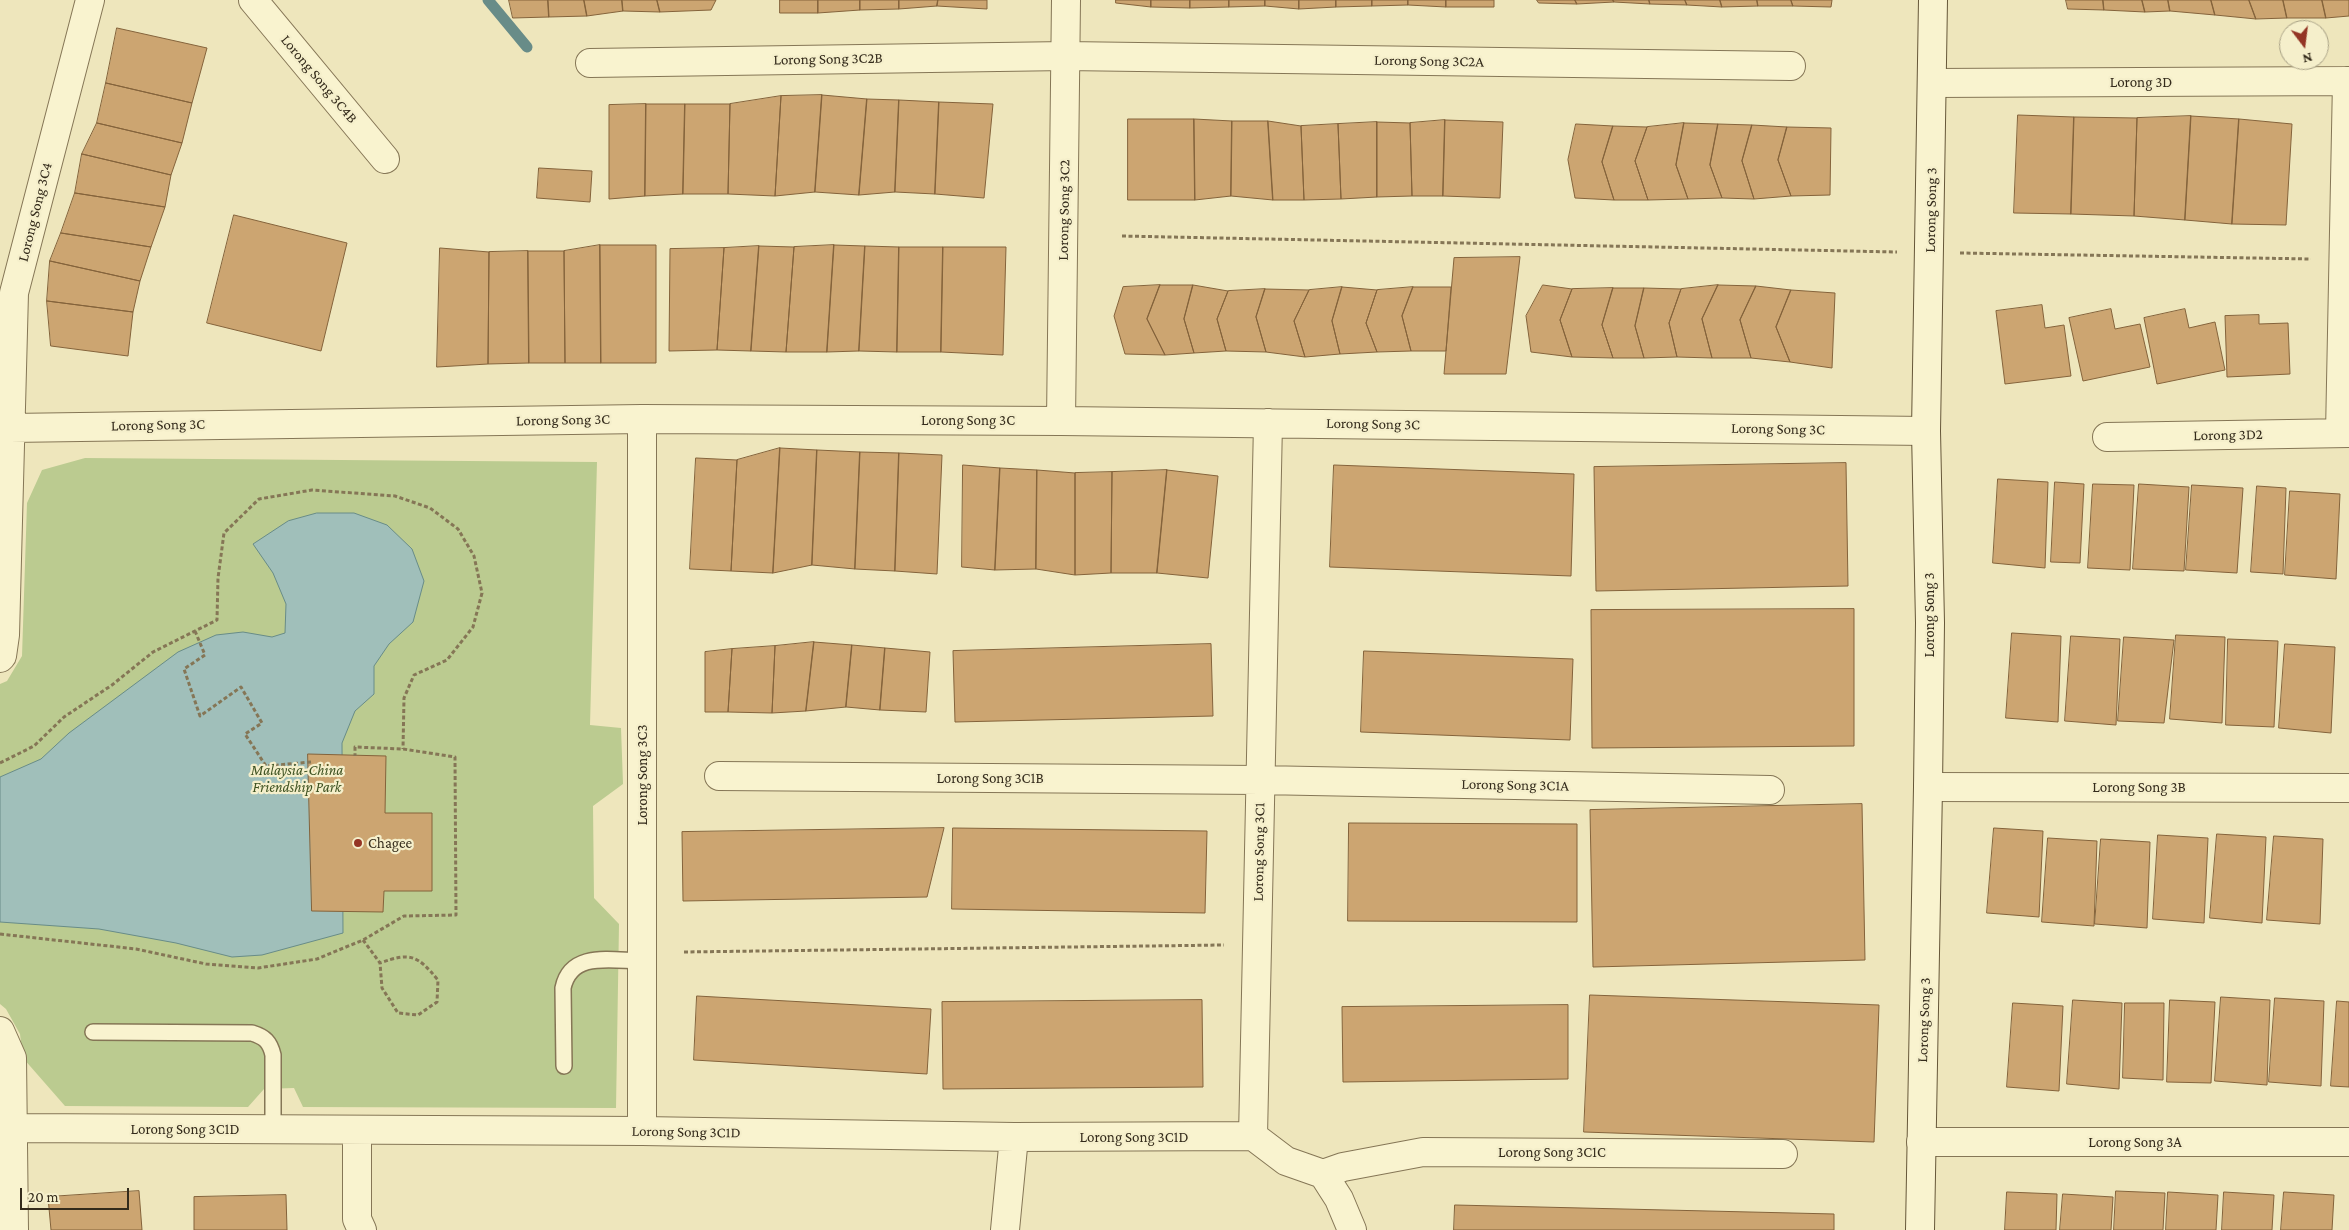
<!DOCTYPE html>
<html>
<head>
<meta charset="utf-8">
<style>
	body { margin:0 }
	#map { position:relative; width:2349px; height:1230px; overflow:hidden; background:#eee6bc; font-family:"Crimson Pro",serif }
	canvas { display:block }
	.north { position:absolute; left:2279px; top:20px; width:50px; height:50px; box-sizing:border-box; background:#f5efcb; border:1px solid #a8a185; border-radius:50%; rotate:165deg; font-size:14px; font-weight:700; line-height:20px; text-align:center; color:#342b1b }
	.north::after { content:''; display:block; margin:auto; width:18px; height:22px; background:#943525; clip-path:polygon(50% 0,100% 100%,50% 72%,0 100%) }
	.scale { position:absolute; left:20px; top:1188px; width:109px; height:22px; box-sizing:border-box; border:2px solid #342b1b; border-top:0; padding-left:6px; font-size:15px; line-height:18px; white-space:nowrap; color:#342b1b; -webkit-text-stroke:4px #f5efcb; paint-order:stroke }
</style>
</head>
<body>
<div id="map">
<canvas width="2349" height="1230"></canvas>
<div class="north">N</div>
<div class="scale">20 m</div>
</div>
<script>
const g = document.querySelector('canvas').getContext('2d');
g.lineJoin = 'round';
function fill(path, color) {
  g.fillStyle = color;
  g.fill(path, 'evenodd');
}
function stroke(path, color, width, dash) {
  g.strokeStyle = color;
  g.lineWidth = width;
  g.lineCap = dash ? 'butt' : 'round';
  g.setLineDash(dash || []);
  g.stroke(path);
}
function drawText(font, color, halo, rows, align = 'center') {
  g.font = font + ' "Crimson Pro",serif';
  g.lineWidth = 4.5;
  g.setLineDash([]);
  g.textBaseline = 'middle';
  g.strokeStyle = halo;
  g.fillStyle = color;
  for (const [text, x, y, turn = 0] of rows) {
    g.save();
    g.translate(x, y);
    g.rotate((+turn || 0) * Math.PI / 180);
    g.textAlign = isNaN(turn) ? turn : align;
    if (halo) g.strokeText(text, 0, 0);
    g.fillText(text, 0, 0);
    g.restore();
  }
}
fill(new Path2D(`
	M85,458l512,4 -7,263 31,3 2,56 -30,22 1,92 25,26 -3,184 -313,-1 -9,-19 -30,1 -16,18 -183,-1 -42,-48 -3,-24 -14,-25 -6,-5v-320l7,-3 15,-25 5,-153 15,-33z`), '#bbcb90');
const water = new Path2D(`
	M317,513h37l33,12 25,24 12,32 -11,41 -24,22 -15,22v28l-19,17 -13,32 1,190 -81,22 -30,2 -56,-14 -77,-14 -99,-7v-145l41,-18 28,-26 109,-81 38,-17 27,-3 29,5 13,-4 1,-29 -13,-31 -20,-29 35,-23z`);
fill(water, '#a0bfba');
stroke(water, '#688c88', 1);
stroke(new Path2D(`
	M488,0l39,47`), '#688c88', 11);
const building = new Path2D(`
	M509,0h39l1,17 -36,1z
	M548,0h36l3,16 -38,1z
	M584,0h38l1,11 -36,5z
	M622,0h35l3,12 -37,-1z
	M657,0h59l-5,10 -51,2z
	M780,0h38v13h-38z
	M818,0h42v10l-42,3z
	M860,0h39v9l-39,1z
	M899,0h39l-1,6 -38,3z
	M938,0h49v9l-50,-3z
	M1116,0h35v7l-35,-4z
	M1151,0h39v8l-39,-1z
	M1190,0h39v7l-39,1z
	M1229,0h36v6l-36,1z
	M1265,0h34v9l-34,-3z
	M1299,0h37v7l-37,2z
	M1336,0h36v6l-36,1z
	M1372,0h36v5l-36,1z
	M1408,0h38v7l-38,-2z
	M1446,0h48v7h-48z
	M1537,0h38l2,4 -38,-1z
	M1575,0h38l1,2 -37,2z
	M1613,0h36l1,4 -36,-2z
	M1649,0h36l2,5 -37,-1z
	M1685,0h35l2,7 -35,-2z
	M1720,0h37l1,6 -36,1z
	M1757,0h34l2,6h-35z
	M1791,0h41l-1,7 -38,-1z
	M2066,0h37l1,10 -36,-1z
	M2103,0h39l3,12 -41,-2z
	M2142,0h26l2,11 -25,1z
	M2168,0h43l4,15 -45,-4z
	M2211,0h38l7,19 -41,-4z
	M2249,0h34l4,18 -31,1z
	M2283,0h39l4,18h-39z
	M2322,0h27v16l-23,2z
	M117,28l90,20 -15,55 -86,-20z
	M106,83l86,20 -10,40 -85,-20z
	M822,95l45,4 -8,96 -44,-3z
	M822,95l-7,97 -40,4 6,-100z
	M781,96l-6,100 -47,-2 2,-90z
	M867,99l32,1 -4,92 -36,3z
	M899,100l40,2 -4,92 -40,-2z
	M939,102l54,2 -9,94 -49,-4z
	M646,104h39l-2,90 -38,2z
	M646,104l-1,92 -36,3v-94z
	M685,104h45l-2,90h-45z
	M2018,115l56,2 -3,97 -57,-1z
	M2191,116l48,3 -7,105 -47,-4z
	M2191,116l-6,104 -51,-4 3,-98z
	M2074,117l63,1 -3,98 -63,-2z
	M1128,119h66l1,81h-67z
	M1194,119l38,2 -1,75 -36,4z
	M2239,119l53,5 -6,101 -54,-1z
	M1445,120l58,2 -3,76 -57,-2z
	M1445,120l-2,76h-31l-2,-73z
	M1232,121h36l5,79 -42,-4z
	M1268,121l33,5 3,74h-31z
	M1377,122l33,1 2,73 -35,1z
	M1377,122v75l-36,2 -3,-75z
	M97,123l85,20 -11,32 -89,-21z
	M1684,123l34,1 -8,41 12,33 -34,1 -12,-34z
	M1684,123l-8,42 12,34 -40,1 -13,-39 12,-34z
	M1338,124l3,75 -37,1 -3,-74z
	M1576,124l37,2 -11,36 12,38 -39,-2 -7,-38z
	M1718,124l34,1 -10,36 12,38 -32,-1 -12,-33z
	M1752,125l35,2 -9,33 13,36 -37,3 -12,-38z
	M1613,126l34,1 -12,34 13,39h-34l-12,-38z
	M1787,127l44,1 -1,67 -39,1 -13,-36z
	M82,154l89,21 -6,32 -90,-14z
	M539,168l53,3 -2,31 -53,-4z
	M75,193l90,14 -14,40 -90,-14z
	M234,215l113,28 -26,108 -114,-28z
	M61,233l90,14 -11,34 -90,-20z
	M600,245h56v118h-55z
	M600,245l1,118h-36l-1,-112z
	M834,245l31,1 -6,105 -32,1z
	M834,245l-7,107h-41l8,-105z
	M759,246l35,1 -8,105 -35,-1z
	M759,246l-8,105 -34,-1 7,-102z
	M865,246l34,1 -2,105 -38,-1z
	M899,247h44l-2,105h-44z
	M943,247h63l-3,108 -62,-3z
	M440,248l49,4 -1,112 -51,3z
	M724,248l-7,102 -48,1 1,-102z
	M528,251h36l1,112h-36z
	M528,251l1,112 -41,1 1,-112z
	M1520,257l-14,117h-62l10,-116z
	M50,261l90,20 -7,31 -86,-11z
	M1160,285h33l-9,34 10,34 -29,2 -18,-36z
	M1160,285l-13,34 18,36 -40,-1 -11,-38 9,-29z
	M1193,285l35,6 -11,28 9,32 -32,2 -10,-34z
	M1543,285l29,4 -12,31 12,37 -41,-5 -5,-36z
	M1718,285l38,1 -16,34 11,38h-39l-10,-39z
	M1718,285l-16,34 10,39 -35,-1 -8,-34 12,-34z
	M1756,286l35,4 -15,37 14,35 -39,-4 -11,-38z
	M1342,287l35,3 -11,33 11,29 -37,2 -8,-33z
	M1342,287l-10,34 8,33 -35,3 -11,-36 15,-31z
	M1413,287h38l-5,64h-35l-9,-35z
	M1413,287l-11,29 9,35 -34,1 -11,-29 11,-33z
	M1613,288h31l-9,38 9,32h-31l-11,-33z
	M1613,288l-11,37 11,33 -41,-1 -12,-37 12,-31z
	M1644,288l37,1 -12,34 8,34 -33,1 -9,-32z
	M1265,289l44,1 -15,31 11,36 -39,-5 -10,-35z
	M1265,289l-9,28 10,35 -40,-1 -9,-32 11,-28z
	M1791,290l44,3 -3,75 -42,-6 -14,-35z
	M47,301l86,11 -5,44 -77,-10z
	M2042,305l3,23 19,-3 7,51 -66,8 -9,-73z
	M2111,309l4,20 25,-5 10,43 -67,14 -14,-63z
	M2185,309l4,19 26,-6 10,48 -68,14 -13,-66z
	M2259,315v9l29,-1 2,51 -63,3 -2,-61z
	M780,448l37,2 -5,115 -39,8z
	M780,448l-7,125 -42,-2 6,-111z
	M817,450l43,2 -5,117 -43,-4z
	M860,452l39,1 -4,118 -40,-2z
	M899,453l43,2 -5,119 -42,-3z
	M696,458l41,2 -6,111 -41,-2z
	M1846,463l2,123 -252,5 -2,-124z
	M963,465l37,3 -5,102 -33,-3z
	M1334,465l240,9 -3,102 -241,-9z
	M1000,468l37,2 -1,99 -41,1z
	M1037,470l38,3v102l-39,-6z
	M1167,470l51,6 -10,102 -51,-5z
	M1167,470l-10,103h-46l1,-101z
	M1112,472l-1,101 -36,2v-102z
	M1998,479l50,3 -3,86 -52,-5z
	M2055,482l29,2 -4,79 -29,-1z
	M2093,484l41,1 -4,85 -42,-2z
	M2139,484l50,3 -5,84 -51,-2z
	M2192,485l51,3 -6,85 -51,-3z
	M2257,486l29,2 -3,86 -32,-2z
	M2290,491l50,3 -4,85 -51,-4z
	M1854,609v137l-262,2 -1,-138z
	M2012,633l49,3 -3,86 -52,-4z
	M2176,635l49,2 -3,86 -52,-4z
	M2071,636l49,3 -4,86 -51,-4z
	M2124,637l50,3 -10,83 -46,-2z
	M2228,639l50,2 -4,86 -48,-2z
	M814,642l38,3 -6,62 -40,4z
	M814,642l-8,69 -34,2 3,-67z
	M1211,644l2,72 -258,6 -2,-71z
	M2285,644l50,3 -4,86 -52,-5z
	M852,645l33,3 -5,62 -34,-3z
	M775,646l-3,67 -44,-1 4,-63z
	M885,648l45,4 -4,60 -46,-2z
	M732,649l-4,63h-23v-60z
	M1364,651l209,8 -3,81 -209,-8z
	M308,754l78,2 -1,57h47v78h-48l-1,21 -71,-1z
	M1862,804l3,156 -272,7 -3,-157z
	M1349,823l228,1v98l-229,-1z
	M944,828l-17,69 -244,4 -1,-69z
	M953,828l254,3 -2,82 -253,-4z
	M1994,828l49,3 -4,86 -52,-4z
	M2217,834l49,3 -4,86 -52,-5z
	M2158,835l50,3 -4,85 -51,-4z
	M2274,836l49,3 -3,85 -53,-4z
	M2048,838l49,3 -3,85 -52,-4z
	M2101,839l49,3 -3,86 -52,-4z
	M1590,995l289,10 -5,137 -290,-10z
	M697,996l234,13 -4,65 -233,-14z
	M2221,997l49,3 -3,85 -52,-4z
	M2275,998l49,3 -3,85 -52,-4z
	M1202,1000l1,87 -260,2 -1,-87z
	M2073,1000l49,3 -3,86 -52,-5z
	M2170,1000l45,2 -4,81 -44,-1z
	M2337,1001l12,1v85l-18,-1z
	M2013,1003l50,3 -4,85 -52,-4z
	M2125,1003h39l-1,77 -40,-2z
	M1568,1005v74l-225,3 -1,-75z
	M139,1191l3,39h-91l-3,-33z
	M2116,1191l49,2 -2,37h-49z
	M2007,1192l50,2 -1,36h-51z
	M2168,1192l50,3 -2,35h-50z
	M2224,1192l50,3 -2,35h-50z
	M2284,1192l50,3 -2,35h-51z
	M2063,1194l50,3 -2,33h-51z
	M286,1195l1,35h-93v-33z
	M1455,1205l379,9v16h-380z`);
fill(building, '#cca571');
stroke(building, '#84633b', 1);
const lane = new Path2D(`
	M93,1032l159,1c13,4 18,9 21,22v75
	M564,1066l-1,-78c8,-38 50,-27 80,-27`);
const street = new Path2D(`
	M253,0l132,159
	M590,63l476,-7 725,10
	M1934,83l415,-2
	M1061,421l5,-421
	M1268,423l-15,713 33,25 37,13 16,25 13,31
	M10,428l632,-9 419,2 865,10
	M2340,433l7,-352
	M2107,437l242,-4
	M0,658l2,-2 3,-21 9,-342 76,-293
	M719,776l541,4 510,10
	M1928,787l421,1
	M0,1031l12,27 2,172
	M13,1128l629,3 372,6 239,-1
	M357,1130v89l5,11
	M642,1131v-712
	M1921,1142h428
	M1323,1174l20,-7 80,-15 360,2
	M1005,1230l9,-93`);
const secondary = new Path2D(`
	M1920,1230l8,-443 2,-164 -4,-192 7,-431`);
stroke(lane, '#857656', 18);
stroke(street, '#857656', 30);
stroke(secondary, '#665739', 30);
stroke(new Path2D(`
	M1122,236l775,16
	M1960,253l351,6
	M195,631l10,24 -21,14 16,47 41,-29 21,36 -17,11 21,32 45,-4
	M0,763l34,-17 30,-29 48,-32 41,-33 64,-32 1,-42 6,-45 35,-34 53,-9 83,6 35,12 28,21 16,27 8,37 -9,34 -26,33 -33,15 -10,23 -1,51
	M0,934l136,15 70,15 52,4 59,-9 46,-19 41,-24 52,-1 -1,-158 -52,-8 -48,-2v9
	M363,940l17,23 2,25 16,25 20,2 19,-13 1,-22c-21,-25 -27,-28 -58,-17
	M684,952l540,-7`), '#857656', 3, [4, 2.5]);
stroke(lane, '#f9f3cf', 15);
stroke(street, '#f9f3cf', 28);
stroke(secondary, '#f9f3cf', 28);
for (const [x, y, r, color] of [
	[358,843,5,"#943525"]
]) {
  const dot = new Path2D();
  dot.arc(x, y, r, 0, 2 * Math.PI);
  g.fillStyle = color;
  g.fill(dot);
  stroke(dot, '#f5efcb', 2);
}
drawText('15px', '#342b1b', '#f5efcb', [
	["Lorong Song 3C2B",828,59,-1],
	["Lorong Song 3C2A",1429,61,1],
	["Lorong Song 3C4B",319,79,50],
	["Lorong 3D",2141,82],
	["Lorong Song 3C2",1064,210,-89],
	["Lorong Song 3",1931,210,-89],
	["Lorong Song 3C4",35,212,-76],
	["Lorong Song 3C",563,420,-1],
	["Lorong Song 3C",968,420],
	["Lorong Song 3C",1373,424,1],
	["Lorong Song 3C",158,425,-1],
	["Lorong Song 3C",1778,429,1],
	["Lorong 3D2",2228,435,-1],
	["Lorong Song 3",1929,615,-90],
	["Lorong Song 3C3",642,775,-90],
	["Lorong Song 3C1B",990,778],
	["Lorong Song 3C1A",1515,785,1],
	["Lorong Song 3B",2139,787],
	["Lorong Song 3C1",1259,852,-89],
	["Lorong Song 3",1924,1020,-88],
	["Lorong Song 3C1D",185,1129],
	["Lorong Song 3C1D",686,1132,1],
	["Lorong Song 3C1D",1134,1137],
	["Lorong Song 3A",2135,1142],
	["Lorong Song 3C1C",1552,1152]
]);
drawText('italic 15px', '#3d5121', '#f5efcb', [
	["Malaysia-China",297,770],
	["Friendship Park",297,787]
]);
drawText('15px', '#342b1b', '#f5efcb', [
	["Chagee",368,843]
], 'left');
</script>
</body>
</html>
